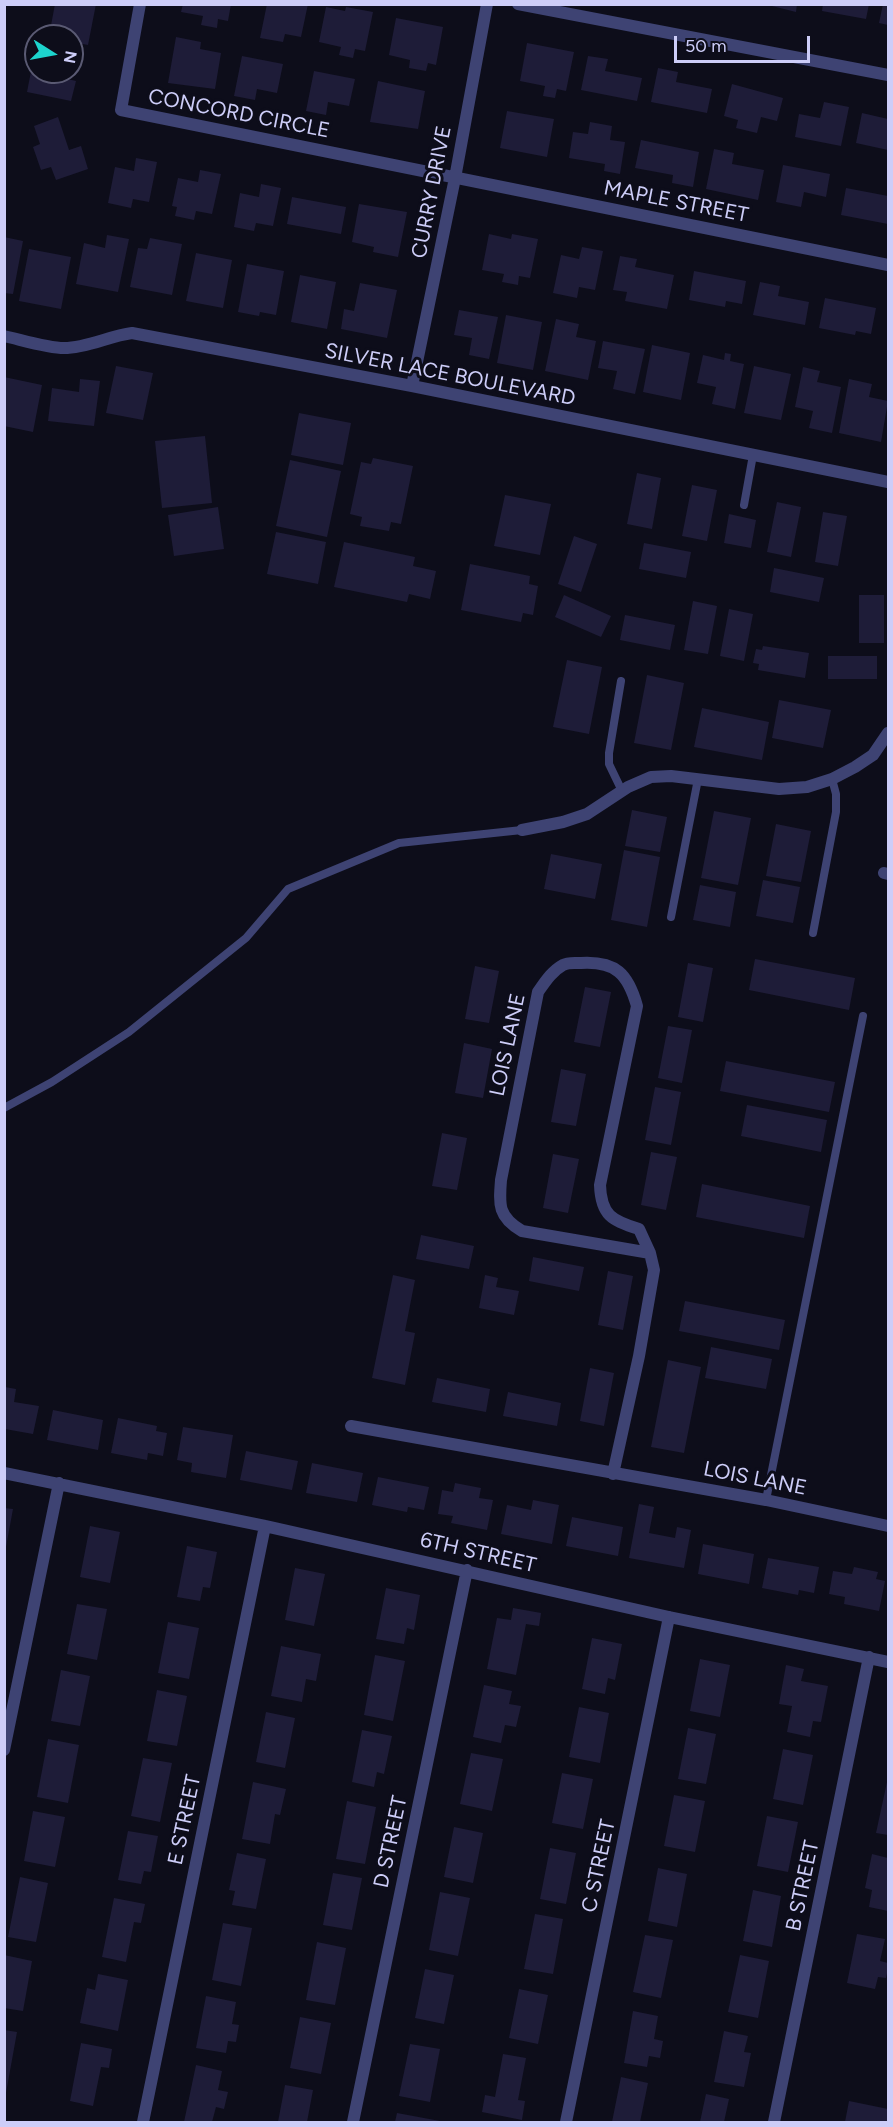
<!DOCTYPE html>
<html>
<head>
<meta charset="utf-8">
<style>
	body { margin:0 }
	#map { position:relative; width:893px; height:2127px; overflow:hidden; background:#0d0d1a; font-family:Figtree,sans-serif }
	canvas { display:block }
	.frame { position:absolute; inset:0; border:6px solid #cdcdf8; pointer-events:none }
	.north { position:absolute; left:24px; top:24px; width:60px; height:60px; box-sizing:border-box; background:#0d0d1a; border:2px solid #5a5a73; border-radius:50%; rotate:101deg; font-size:16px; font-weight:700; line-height:24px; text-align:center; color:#cdcdf8 }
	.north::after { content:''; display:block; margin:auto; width:21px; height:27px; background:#1dd4cd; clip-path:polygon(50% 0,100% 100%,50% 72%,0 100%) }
	.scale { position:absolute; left:674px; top:36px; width:136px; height:27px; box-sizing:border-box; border:3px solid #cdcdf8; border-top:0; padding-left:8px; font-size:18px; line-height:21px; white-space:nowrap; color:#cdcdf8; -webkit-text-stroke:4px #0d0d1a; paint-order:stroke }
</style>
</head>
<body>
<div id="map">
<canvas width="893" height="2127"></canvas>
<div class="frame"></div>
<div class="north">N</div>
<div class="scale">50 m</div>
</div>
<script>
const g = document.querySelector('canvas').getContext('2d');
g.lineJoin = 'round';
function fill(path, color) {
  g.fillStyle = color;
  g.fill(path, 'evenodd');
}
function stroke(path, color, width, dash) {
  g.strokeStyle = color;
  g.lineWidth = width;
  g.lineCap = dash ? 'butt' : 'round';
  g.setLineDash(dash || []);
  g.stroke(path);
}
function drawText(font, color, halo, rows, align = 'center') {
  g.font = font + ' Figtree,sans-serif';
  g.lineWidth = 6;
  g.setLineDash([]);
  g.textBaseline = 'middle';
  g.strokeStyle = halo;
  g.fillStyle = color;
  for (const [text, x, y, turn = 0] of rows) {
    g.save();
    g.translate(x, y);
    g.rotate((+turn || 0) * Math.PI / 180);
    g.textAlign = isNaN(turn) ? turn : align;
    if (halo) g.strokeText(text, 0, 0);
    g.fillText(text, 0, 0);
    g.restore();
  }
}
fill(new Path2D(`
	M55,4h41l-8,41 -16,-3v-6h-23z
	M183,4h48l-3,17 -10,-2 -1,9 -16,-3 2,-9 -22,-4z
	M267,4h41l-7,33 -16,-3 -2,8 -23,-4z
	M764,4h33l-1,8z
	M823,4h46l-3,15 -44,-8z
	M883,4h5v21l-9,-2z
	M326,7l19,4 1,-4 27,5 -8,39 -10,-2 -2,9 -14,-3 2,-8 -22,-5z
	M396,18l47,9 -7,38 -8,-2 -2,8 -17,-3 1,-8 -21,-5z
	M176,37l25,5 -1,7 21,4 -6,36 -47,-6z
	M527,43l47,9 -8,39 -9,-2 -2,9 -12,-2 2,-10 -25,-5z
	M35,51l1,21h28l-1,6 13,3 -5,20 -44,-9z
	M242,56l41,8 -6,29 -20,-4 -2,11 -21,-4z
	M588,56l20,3 -3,12 37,7 -5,23 -56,-11z
	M658,68l20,4 -2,10 36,7 -5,24 -56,-11z
	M314,71l41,8 -6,27 -21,-4 -2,13 -20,-4z
	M378,81l47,10 -7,38 -48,-7z
	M732,84l51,14 -6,23 -16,-4 -4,16 -21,-5 2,-8 -14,-4z
	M824,102l25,5 -8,39 -46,-9 4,-23 21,4z
	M507,111l47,8 -7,38 -47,-9z
	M862,113l26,6v31l-32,-7z
	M58,117l11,33 12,-4 7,23 -32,11 -5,-13 -10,3 -8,-23 7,-3 -6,-18z
	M590,122l22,4 -2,14 15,2 -5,32 -16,-3 1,-7 -36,-6 4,-26 15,2z
	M641,140l58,12 -6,35 -21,-4 1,-8 -38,-7z
	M714,149l20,4 -2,11 32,6 -6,30 -52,-11z
	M136,158l21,4 -8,40 -16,-3 -2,9 -23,-5 7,-36 19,4z
	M783,165l47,9 -4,23 -22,-5 -3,15 -25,-5z
	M200,170l21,4 -9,40 -16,-3 -2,9 -19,-4 2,-9 -5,-1 6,-28 20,4z
	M261,184l20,4 -8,38 -17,-3 -2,8 -20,-4 6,-34 19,4z
	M846,188l42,8v28l-47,-9z
	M292,197l54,10 -5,27 -54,-10z
	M359,204l48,8 -9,45 -25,-5 1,-5 -22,-5z
	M489,234l22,5 1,-5 26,5 -8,39 -11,-2 -1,9 -16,-3 2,-8 -22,-4z
	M107,235l22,4 -11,53 -42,-8 8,-41 21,5z
	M4,237l19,4 -10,53 -9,-1z
	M150,238l32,6 -10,51 -42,-8 8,-39 9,1z
	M582,247l21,4 -8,39 -16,-3 -2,11 -24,-5 8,-38 18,4z
	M29,249l42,8 -10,52 -42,-8z
	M196,253l36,7 -9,48 -37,-7z
	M620,256l17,3 -2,8 39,8 -7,34 -42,-8 2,-9 -14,-2z
	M247,264l37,7 -8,44 -16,-3 -1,4 -21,-4z
	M694,271l52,10 -4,23 -16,-3 -1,6 -36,-7z
	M300,275l36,7 -9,47 -36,-7z
	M760,282l20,4 -2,10 31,6 -4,23 -52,-10z
	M360,283l37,7 -10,48 -46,-9 3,-20 10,2z
	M825,298l51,10 -5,26 -15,-3 -1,4 -36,-7z
	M459,310l39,7 -9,42 -20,-4 3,-17 -18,-3z
	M506,315l36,7 -9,48 -36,-7z
	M556,319l23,5 -3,13 20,4 -8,39 -43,-9z
	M603,341l42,8 -10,45 -22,-5 4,-18 -19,-3z
	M652,345l38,8 -9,47 -38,-8z
	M725,353l6,1 -1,7 14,3 -9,45 -23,-5 4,-17 -19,-4 6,-28 21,5z
	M116,366l37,7 -10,47 -37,-7z
	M754,366l37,8 -10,46 -37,-7z
	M803,367l17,4 -3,11 24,5 -9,46 -23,-5 4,-17 -18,-4z
	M4,377l38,8 -9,47 -29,-6z
	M80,379l20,2 -6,45 -46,-5 4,-33 27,4z
	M849,379l23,5 -3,13 19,4 -7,41 -42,-9z
	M299,413l52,10 -8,42 -52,-10z
	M205,436l7,67 -50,5 -7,-67z
	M373,458l40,8 -12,58 -10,-2 -2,9 -29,-5 2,-9 -12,-3 11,-52 10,2z
	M290,460l51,11 -14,66 -51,-11z
	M637,473l24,5 -9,51 -25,-5z
	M692,485l25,5 -10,51 -25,-5z
	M505,495l46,9 -11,51 -46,-9z
	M777,502l24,5 -10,50 -24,-5z
	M218,507l6,42 -50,7 -6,-41z
	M823,512l24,4 -9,50 -23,-4z
	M729,514l27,6 -5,28 -27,-5z
	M276,532l50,10 -8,42 -51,-10z
	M574,536l23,8 -16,48 -23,-8z
	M344,542l71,15 -2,9 23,5 -6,28 -21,-5 -2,8 -73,-15z
	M644,543l47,9 -5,26 -47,-9z
	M470,564l60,12 -1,8 9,2 -5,29 -10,-2 -2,9 -60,-12z
	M774,568l50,10 -5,24 -49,-10z
	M564,595l47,21 -10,21 -46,-20z
	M859,595h25v48h-25z
	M693,601l24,5 -9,48 -24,-4z
	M729,609l24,5 -9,47 -24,-5z
	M625,615l50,10 -5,25 -50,-10z
	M763,646l46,7 -4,25 -47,-8 1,-6 -6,-1 3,-14 6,1z
	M828,656h49v23h-49z
	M567,660l35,7 -13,67 -36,-7z
	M647,675l37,8 -13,67 -37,-7z
	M779,700l52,10 -8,38 -51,-10z
	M702,708l67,14 -7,38 -68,-13z
	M632,810l35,7 -7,35 -35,-6z
	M714,811l37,7 -13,67 -37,-7z
	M776,824l35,7 -10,51 -35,-6z
	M624,850l36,7 -13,70 -36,-7z
	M551,854l51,10 -7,35 -51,-10z
	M763,880l37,7 -7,36 -37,-7z
	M700,885l36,7 -6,35 -37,-7z
	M755,959l100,19 -6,32 -100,-20z
	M688,963l25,5 -10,54 -25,-5z
	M475,966l24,5 -10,52 -24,-4z
	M585,987l26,5 -11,55 -26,-5z
	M668,1026l24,4 -10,53 -24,-5z
	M464,1043l28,6 -9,49 -28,-5z
	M726,1061l109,21 -6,30 -109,-21z
	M561,1069l25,5 -10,52 -25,-4z
	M655,1087l26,5 -10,53 -26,-5z
	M747,1105l80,15 -6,32 -80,-16z
	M442,1133l25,5 -10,52 -25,-4z
	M651,1152l26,5 -11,53 -25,-5z
	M553,1154l26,5 -11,54 -25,-5z
	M702,1184l108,22 -6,32 -108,-21z
	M421,1235l53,11 -5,23 -53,-10z
	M533,1257l51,10 -5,24 -50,-10z
	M608,1271l25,5 -10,54 -25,-5z
	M393,1275l22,5 -10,51 10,2 -10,52 -33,-7z
	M485,1275l13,3 -2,9 23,4 -5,24 -35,-7z
	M685,1301l100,19 -6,30 -100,-19z
	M711,1347l61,12 -6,30 -61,-11z
	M668,1360l33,7 -17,86 -33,-6z
	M590,1368l24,5 -10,53 -24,-5z
	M437,1378l53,11 -4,23 -54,-10z
	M5,1387l11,2 -2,13 25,4 -6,28 -28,-5z
	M508,1392l53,11 -4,23 -54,-10z
	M53,1410l50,10 -5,30 -51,-10z
	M118,1418l39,8 -1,5 11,2 -4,23 -15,-3 -1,7 -36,-7z
	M183,1427l50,8 -7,43 -35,-6 1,-9 -15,-3z
	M246,1451l52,10 -6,29 -52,-10z
	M312,1463l51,10 -6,29 -51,-9z
	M378,1477l51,10 -5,23 -16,-3 -1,5 -35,-7z
	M455,1483l26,5 -2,10 14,2 -6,30 -36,-7 2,-7 -15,-2 4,-24 11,2z
	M533,1500l26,5 -7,39 -51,-10 6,-29 24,5z
	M639,1504l15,3 -5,26 26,5 2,-11 14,3 -7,38 -55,-10z
	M4,1508l9,1 -7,38h-2z
	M572,1517l51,10 -5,29 -52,-10z
	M90,1526l30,6 -10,51 -30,-6z
	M703,1544l51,10 -5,30 -51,-10z
	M187,1546l30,6 -7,36 -7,-1 -3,14 -23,-4z
	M768,1558l51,9 -5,26 -15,-3 -1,5 -36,-7z
	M854,1567l24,5 -2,7 9,2 -6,30 -35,-7 1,-7 -16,-3 4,-23 19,3z
	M295,1568l30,6 -11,52 -29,-6z
	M386,1588l34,7 -6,35 -7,-2 -3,16 -28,-5z
	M77,1604l30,5 -10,51 -30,-6z
	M513,1608l28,5 -2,13 -13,-2 -10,51 -29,-6 10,-51 14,2z
	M168,1622l31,6 -10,51 -31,-6z
	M592,1638l30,6 -7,36 -7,-2 -3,16 -23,-5z
	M281,1646l40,8 -5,27 -10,-2 -4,23 -31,-6z
	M375,1655l30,6 -12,60 -29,-6z
	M700,1659l30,6 -10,52 -30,-6z
	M786,1665l18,4 -3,12 27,5 -7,36 -8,-1 -3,16 -23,-5 5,-26 -13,-2z
	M61,1670l29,6 -10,50 -29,-5z
	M484,1685l28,6 -3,13 12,2 -5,21 -11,-2 -4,18 -28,-6z
	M157,1690l30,6 -10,50 -30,-5z
	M579,1707l30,6 -9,50 -31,-6z
	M266,1712l29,6 -10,50 -29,-6z
	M688,1728l28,6 -10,50 -28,-5z
	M362,1730l30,6 -8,38 -7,-2 -3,15 -22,-5z
	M48,1739l31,6 -11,58 -31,-6z
	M783,1749l30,6 -10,50 -30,-6z
	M471,1753l32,6 -11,52 -32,-7z
	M143,1758l29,5 -12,59 -29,-6z
	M562,1773l31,6 -10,50 -31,-6z
	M253,1782l33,7 -6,26 -5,-1 -5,30 -28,-5z
	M887,1782h1v53l-12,-2z
	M674,1795l31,6 -10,51 -31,-6z
	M347,1801l29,6 -11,57 -29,-5z
	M33,1811l32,6 -10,50 -31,-6z
	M767,1816l31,6 -10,50 -31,-6z
	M454,1827l29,6 -10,50 -29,-6z
	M128,1831l30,5 -7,36 -7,-1 -3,13 -23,-4z
	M550,1848l26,5 -10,51 -26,-5z
	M237,1853l29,6 -10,50 -24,-4 3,-14 -6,-1z
	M872,1854l16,4v53l-19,-4 3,-17 -7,-2z
	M658,1868l29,6 -10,53 -29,-6z
	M333,1873l29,5 -10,52 -29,-5z
	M20,1877l28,6 -12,59 -28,-5z
	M753,1890l28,6 -9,51 -29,-6z
	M440,1892l30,6 -12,58 -29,-6z
	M114,1898l31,6 -4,19 -7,-1 -8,40 -24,-5z
	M535,1914l28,5 -10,55 -29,-5z
	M223,1923l29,5 -11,58 -29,-6z
	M857,1934l28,5 -5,22 8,2v6l-2,9 -8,-1 -3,12 -28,-6z
	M645,1935l28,5 -12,58 -28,-6z
	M317,1942l29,6 -11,57 -29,-5z
	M4,1955l28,6 -9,50 -19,-3z
	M740,1955l29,6 -11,57 -30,-6z
	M425,1969l29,6 -10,49 -29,-6z
	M98,1974l30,6 -10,51 -38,-8 7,-35 8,2z
	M519,1989l29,6 -10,49 -29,-6z
	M206,1996l30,6 -4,22 7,1 -3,17 -8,-1 -2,12 -30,-5z
	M633,2011l25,5 -4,23 9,2 -3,17 -11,-2 -2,11 -23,-4z
	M300,2017l31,6 -10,51 -31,-6z
	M4,2030l13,2 -11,61 -2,-1z
	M724,2031l24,5 -4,16 7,1 -7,34 -30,-5z
	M81,2043l31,6 -3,19 -8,-1 -8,39 -23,-5z
	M410,2044l30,5 -10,53 -31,-6z
	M503,2054l23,4 -8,42 7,1 -3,19 -40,-8 3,-17 10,2z
	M196,2065l26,6 -4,19 10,2 -4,17 -8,-2 -4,15h-28z
	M621,2077l27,6 -8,39h-28z
	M285,2085l28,5 -6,32h-29z
	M706,2094l23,5 -5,23h-24z
	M849,2101l39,8v13h-43z
	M397,2113l43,8v1h-45z`), '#1e1c38');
stroke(new Path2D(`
	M744,505l9,-50
	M621,681l-12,72v11l13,27
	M671,917l27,-138
	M813,933l23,-121v-18l-4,-15
	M4,1108l48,-26 77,-50 117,-94 42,-49 111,-46 123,-13
	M766,1500l97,-484`), '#3e4373', 8);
stroke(new Path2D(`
	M140,4l-19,106 767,155
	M518,4l370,71
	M4,336c18,4 44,12 60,12 23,0 45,-12 68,-15l280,53 476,96
	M412,386l43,-208 32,-174
	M522,830l41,-8 24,-8 41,-27 23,-10 20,-1 108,13 28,-2 25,-8 23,-12 18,-12 15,-22
	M884,873l4,1
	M351,1426l415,74 122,26
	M4,1473l261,53 404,91 219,45
	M613,1474l26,-118 15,-86 -4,-17 -11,-24c-27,-8 -38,-14 -39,-44l37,-179c-9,-32 -21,-45 -56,-43 -6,0 -13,-1 -18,2 -11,6 -18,17 -25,27l-37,188c-2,25 -3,37 21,51l128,22
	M4,1750l55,-267
	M143,2122l122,-596
	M353,2122l114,-552
	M566,2122l103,-505
	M774,2122l95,-465`), '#3e4373', 12);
drawText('21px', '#cdcdf8', '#0d0d1a', [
	["CONCORD CIRCLE",239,114,11],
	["CURRY DRIVE",432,192,-79],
	["MAPLE STREET",676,202,11],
	["SILVER LACE BOULEVARD",450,375,11],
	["LOIS LANE",508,1045,-78],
	["LOIS LANE",755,1479,11],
	["6TH STREET",478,1553,13],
	["E STREET",185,1820,-78],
	["D STREET",391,1842,-78],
	["C STREET",599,1866,-78],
	["B STREET",803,1886,-78]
]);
</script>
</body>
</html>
